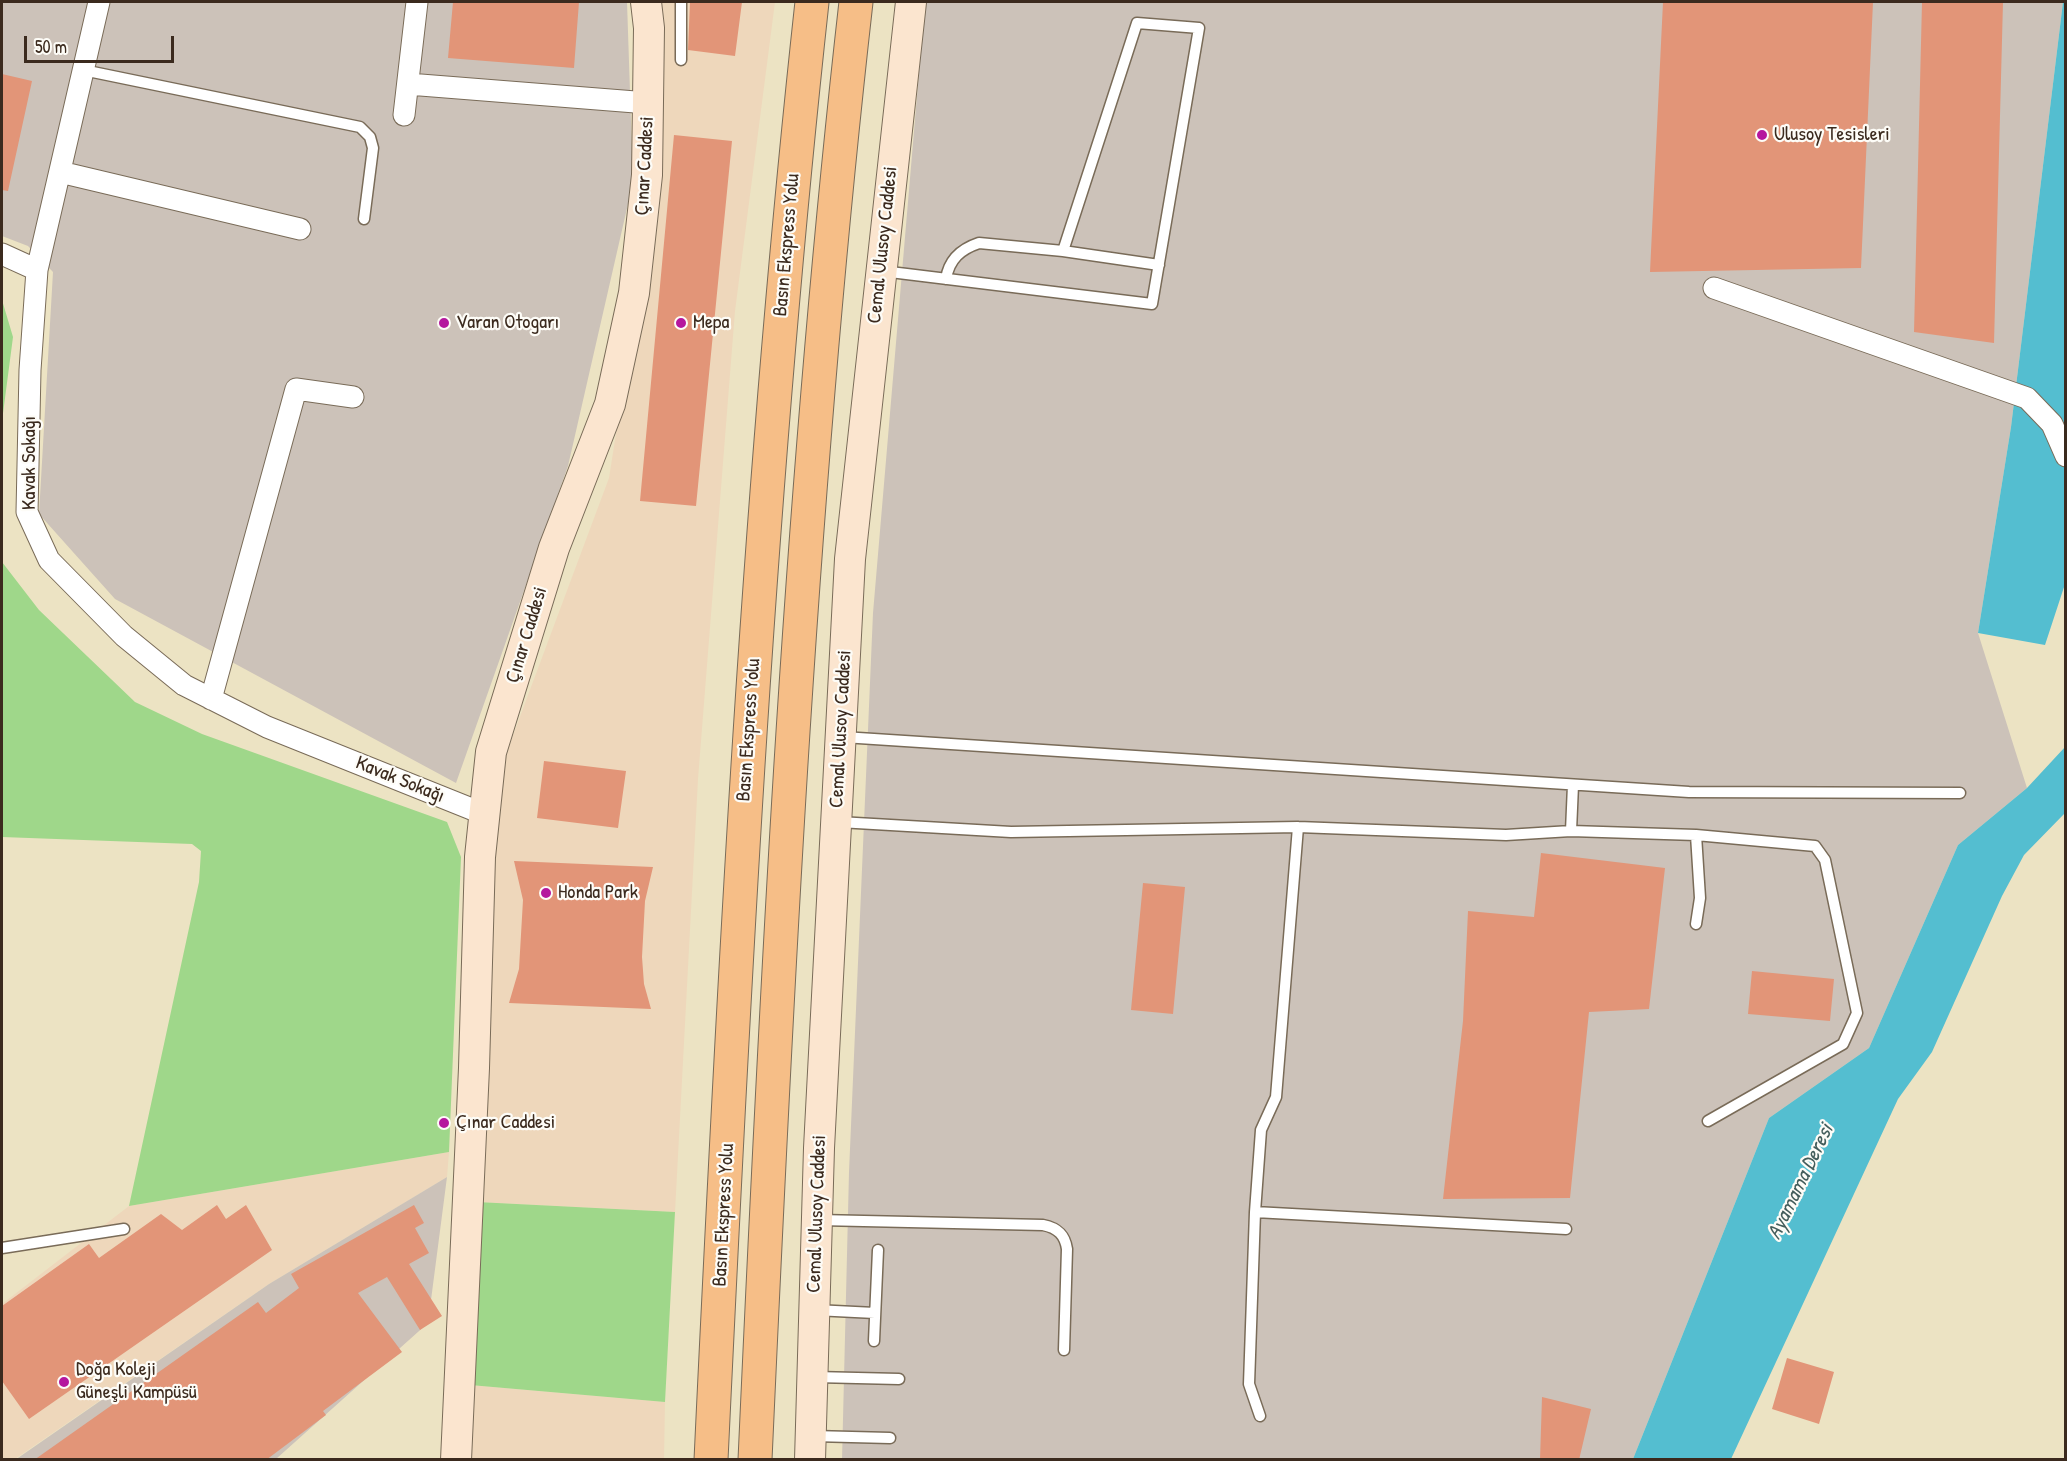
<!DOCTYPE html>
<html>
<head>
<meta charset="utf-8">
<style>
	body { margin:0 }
	#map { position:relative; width:2067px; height:1461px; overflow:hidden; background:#ece3c3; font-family:"Patrick Hand",sans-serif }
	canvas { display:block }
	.frame { position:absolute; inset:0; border:3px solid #3b2a1e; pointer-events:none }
	.scale { position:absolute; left:24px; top:36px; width:150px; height:27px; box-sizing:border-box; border:3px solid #3b2a1e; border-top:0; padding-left:8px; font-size:18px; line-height:21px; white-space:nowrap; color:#3b2a1e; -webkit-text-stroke:4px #fdfcf7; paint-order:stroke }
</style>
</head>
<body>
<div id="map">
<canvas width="2067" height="1461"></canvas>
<div class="frame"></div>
<div class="scale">50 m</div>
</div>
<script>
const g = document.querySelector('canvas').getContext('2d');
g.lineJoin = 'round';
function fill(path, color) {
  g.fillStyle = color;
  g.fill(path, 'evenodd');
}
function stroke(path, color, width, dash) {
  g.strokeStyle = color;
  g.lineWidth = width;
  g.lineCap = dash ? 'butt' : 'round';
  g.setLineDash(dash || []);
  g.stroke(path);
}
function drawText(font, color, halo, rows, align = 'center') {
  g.font = font + ' "Patrick Hand",sans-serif';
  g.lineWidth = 4.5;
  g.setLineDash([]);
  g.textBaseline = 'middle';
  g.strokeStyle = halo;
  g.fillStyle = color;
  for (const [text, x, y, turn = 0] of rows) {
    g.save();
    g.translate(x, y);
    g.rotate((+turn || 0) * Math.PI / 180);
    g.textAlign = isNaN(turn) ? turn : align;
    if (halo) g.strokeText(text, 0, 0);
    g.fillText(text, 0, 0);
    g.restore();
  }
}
fill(new Path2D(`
	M654,2h121l-40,309 -37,468 -23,433 -198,-10 19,-421 113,-303 47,-297z
	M449,1152l-2,25 -178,107 -254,175 -13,1v-156l127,-98z
	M470,1385l195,17 -1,57 -199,1z`), '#eed7bb');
fill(new Path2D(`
	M2,2h625l6,180 -65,284 -112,317 -341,-184 -76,-85 14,-242 -25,-26 -26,-10z
	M925,2h1138l-52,425 -33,206 49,155 -69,57 -89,203 -100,70 -136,341 -791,1 7,-288 24,-559z
	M447,1177l-19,146 -152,136 -261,1 254,-176z`), '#ccc2b9');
fill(new Path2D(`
	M2,300l11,37 -11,84z
	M2,562l37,48 96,92 67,32 245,88 14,35 -12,295 -320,54 70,-324 2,-31 -9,-7 -190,-7z
	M477,1202l198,10 -10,190 -195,-17z`), '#9fd78a');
fill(new Path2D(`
	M2063,2h2v582l-20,61 -67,-12 33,-206z
	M2065,747v66l-41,42 -22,41 -70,156 -34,47 -167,360h-98l136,-341 100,-70 89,-203 69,-57z`), '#54bed0');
fill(new Path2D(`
	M453,2h126l-5,66 -126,-10z
	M690,2h52l-7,54 -47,-6z
	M1663,2h210l-12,266 -211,4z
	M1922,2h81l-9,341 -80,-11z
	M2,74l30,7 -24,110 -6,-1z
	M674,135l58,6 -36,365 -56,-5z
	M544,761l82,10 -8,57 -81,-10z
	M1541,853l124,15 -16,141 -60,3 -19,186 -127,1 20,-178 5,-110 66,6z
	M514,861l139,6 -8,34 -3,56 2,27 7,25 -142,-6 10,-34 4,-69z
	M1143,883l42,4 -12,127 -42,-4z
	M1752,971l82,8 -4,42 -82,-7z
	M217,1205l9,14 20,-14 26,45 -243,169 -27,-38v-75l87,-62 10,14 62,-44 21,16z
	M414,1205l10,18 -9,5 14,25 -20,11 33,52 -22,14 -33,-53 -29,16 44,59 -79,59 3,4 -60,45h-232l224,-158 8,11 33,-25 -8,-14z
	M1787,1358l47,14 -15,52 -47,-15z
	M1542,1397l49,12 -12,51h-39z`), '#e29578');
const service = new Path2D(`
	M681,2v58
	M83,70l277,57 10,10 3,11 -9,71
	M882,271l270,33 47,-276 -62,-5 -74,228
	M946,279c3,-20 15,-30 33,-36l84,8 96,14
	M843,737l846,55 271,1
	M839,822l172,10 287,-5 208,8 65,-4 125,4 4,63 -4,26
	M1298,827l-22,270 -15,33 -6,82 311,17
	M1571,831l2,-46
	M1696,835l119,11 10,14 32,153 -14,31 -135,77
	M1255,1212l-6,172 11,32
	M819,1220l224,5c15,3 22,10 24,24l-3,101
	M2,1248l122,-19
	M815,1310l60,3
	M874,1341l4,-91
	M815,1377l84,2
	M813,1436l77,2`);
const minor = new Path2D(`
	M99,2l-62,268 -7,100 -3,142 22,48 75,76 60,49 83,42 217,87
	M408,84l240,19
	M404,115l13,-113
	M60,172l240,57
	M2,254l35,16
	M1714,288l313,110 25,26 14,32
	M211,699l85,-310 57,8`);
const secondary = new Path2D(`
	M456,1460l18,-392 6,-211 11,-105 63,-204 56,-144 24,-111 13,-118 2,-147 -3,-26
	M810,1460l9,-312 31,-589 61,-557`);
const motorway = new Path2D(`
	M711,1460c23,-487 48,-974 101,-1458
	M755,1460c22,-487 46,-974 101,-1458`);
stroke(service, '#796b58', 13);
stroke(minor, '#796b58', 23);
stroke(secondary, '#796b58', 32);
stroke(motorway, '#796b58', 35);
stroke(service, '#fff', 10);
stroke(minor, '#fff', 21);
stroke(secondary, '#fbe5cf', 30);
stroke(motorway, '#f6be87', 33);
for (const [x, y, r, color] of [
	[1762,135,6,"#b5179e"],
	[444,323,6,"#b5179e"],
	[681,323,6,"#b5179e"],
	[546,893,6,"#b5179e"],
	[444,1123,6,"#b5179e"],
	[64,1382,6,"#b5179e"]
]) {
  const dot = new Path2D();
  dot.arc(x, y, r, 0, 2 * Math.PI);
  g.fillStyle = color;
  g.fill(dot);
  stroke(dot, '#fdfcf7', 2);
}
drawText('20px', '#3b2a1e', '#fdfcf7', [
	["Ulusoy Tesisleri",1774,135],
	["Varan Otogarı",456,323],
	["Mepa",693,323],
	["Honda Park",558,893],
	["Çınar Caddesi",456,1123],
	["Doğa Koleji",76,1370],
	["Güneşli Kampüsü",76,1393]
], 'left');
drawText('20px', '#3b2a1e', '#fdfcf7', [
	["Çınar Caddesi",645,166,-87],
	["Basın Ekspress Yolu",787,245,-85],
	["Cemal Ulusoy Caddesi",883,245,-84],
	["Kavak Sokağı",30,463,-90],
	["Çınar Caddesi",527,635,-73],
	["Cemal Ulusoy Caddesi",841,729,-87],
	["Basın Ekspress Yolu",749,730,-86],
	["Kavak Sokağı",400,780,22],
	["Cemal Ulusoy Caddesi",817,1214,-88],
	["Basın Ekspress Yolu",724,1215,-87]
]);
drawText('italic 21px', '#445e5c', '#fdfcf7', [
	["Ayamama Deresi",1801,1182,-64]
]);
</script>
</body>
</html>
